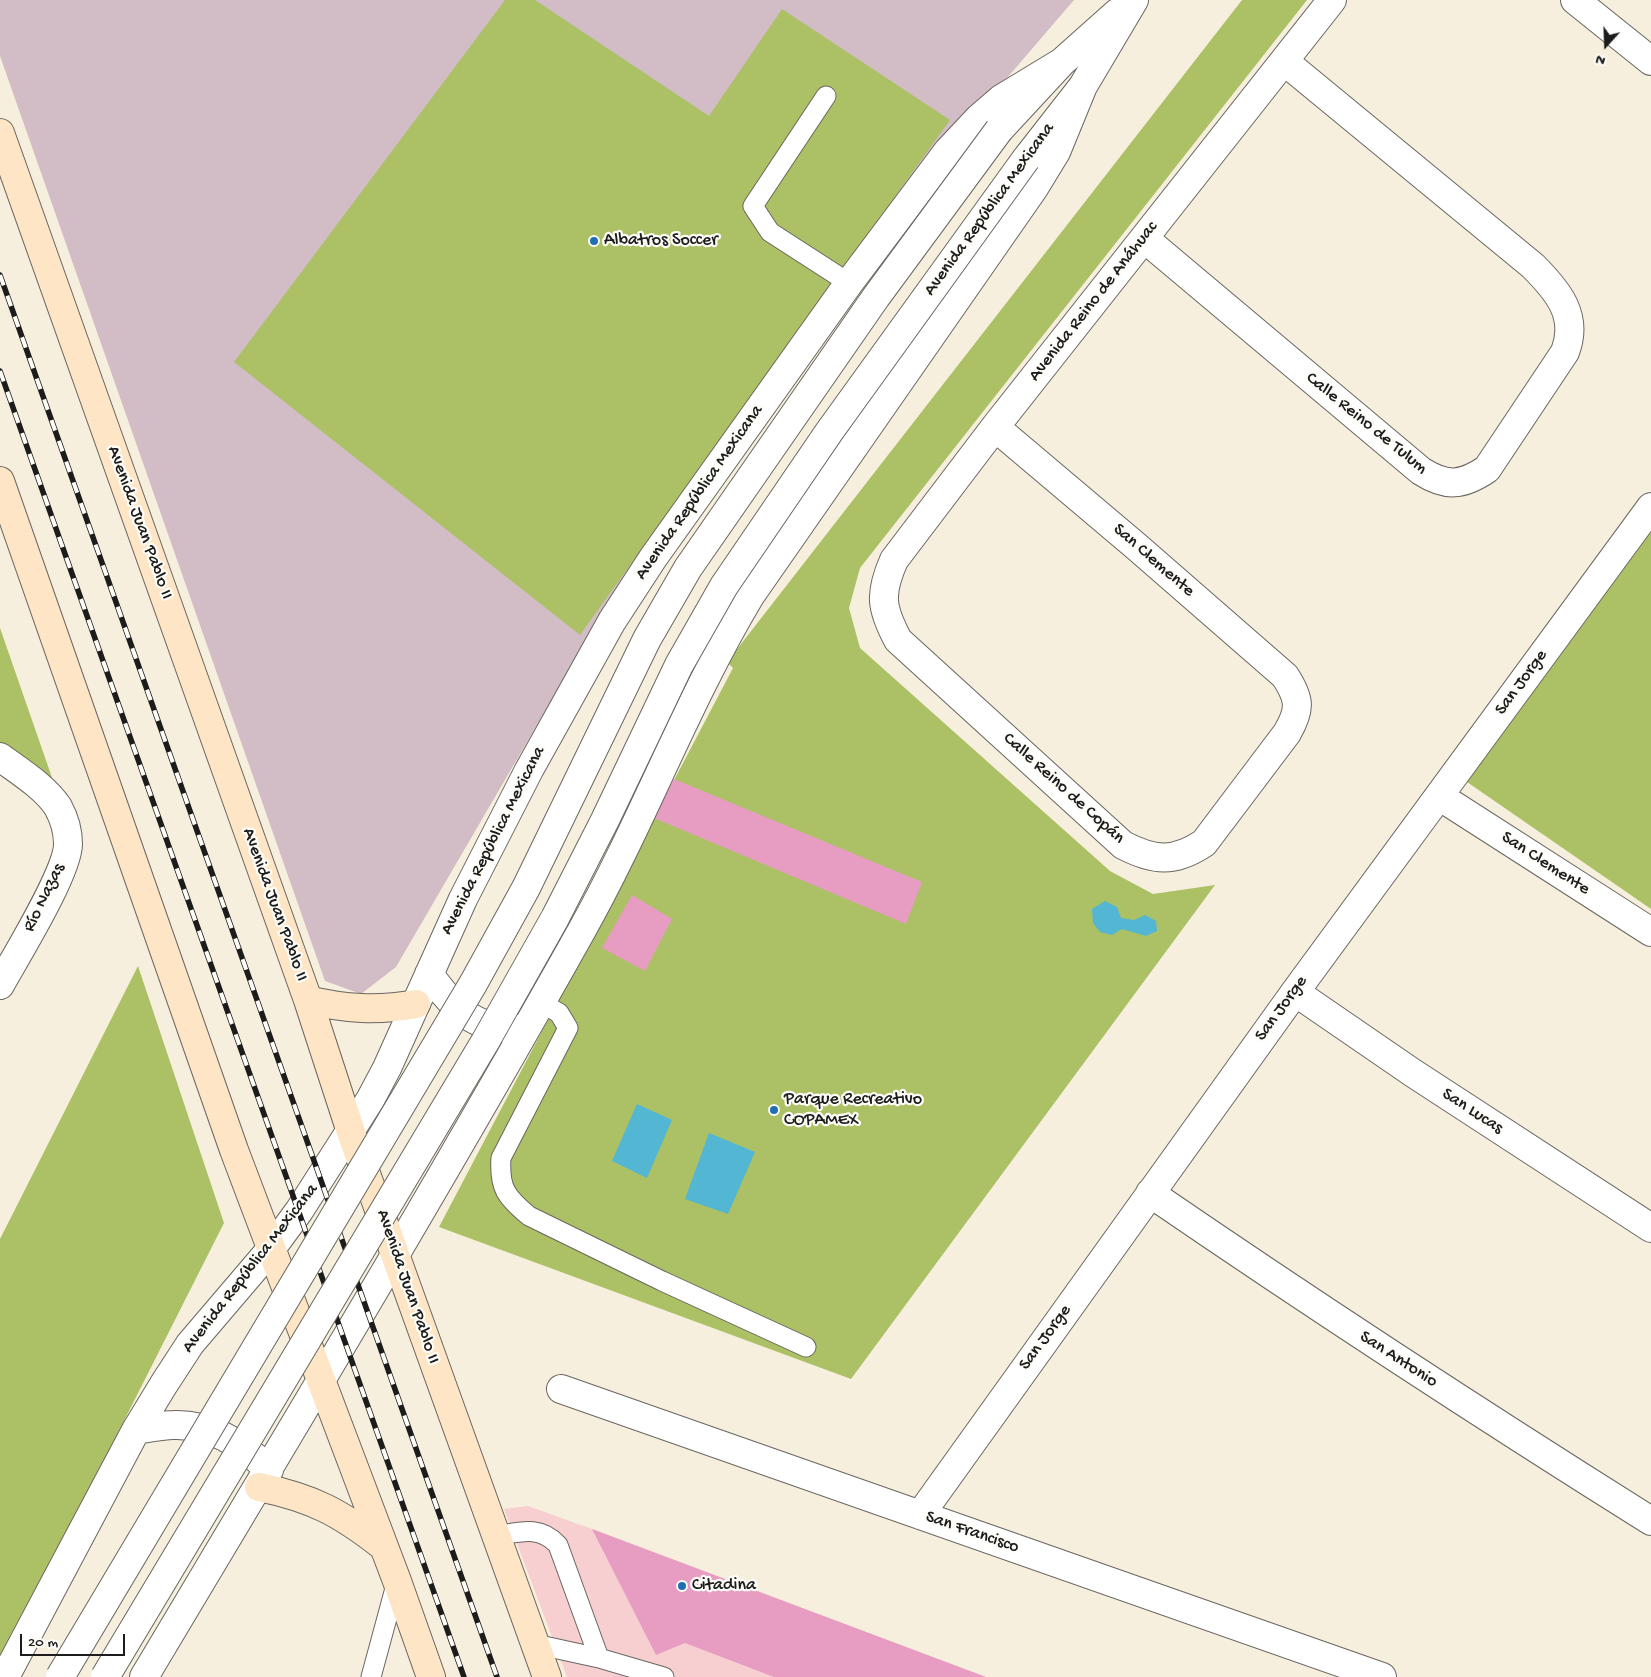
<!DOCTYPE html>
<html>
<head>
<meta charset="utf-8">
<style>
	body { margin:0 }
	#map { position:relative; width:1651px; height:1677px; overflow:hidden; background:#f7efdd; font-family:"Gochi Hand",sans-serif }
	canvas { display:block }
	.north { position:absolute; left:1581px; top:20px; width:50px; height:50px; -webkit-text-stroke:4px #fdfcf7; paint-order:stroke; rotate:200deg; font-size:14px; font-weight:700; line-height:20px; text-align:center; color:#1c1c1c }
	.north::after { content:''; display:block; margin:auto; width:18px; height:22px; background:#1c1c1c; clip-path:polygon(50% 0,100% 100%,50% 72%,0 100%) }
	.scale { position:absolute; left:20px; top:1634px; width:105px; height:22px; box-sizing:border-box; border:2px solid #1c1c1c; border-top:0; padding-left:6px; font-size:15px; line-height:18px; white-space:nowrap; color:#1c1c1c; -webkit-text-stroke:4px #fdfcf7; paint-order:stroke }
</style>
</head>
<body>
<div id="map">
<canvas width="1651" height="1677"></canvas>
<div class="north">N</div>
<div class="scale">20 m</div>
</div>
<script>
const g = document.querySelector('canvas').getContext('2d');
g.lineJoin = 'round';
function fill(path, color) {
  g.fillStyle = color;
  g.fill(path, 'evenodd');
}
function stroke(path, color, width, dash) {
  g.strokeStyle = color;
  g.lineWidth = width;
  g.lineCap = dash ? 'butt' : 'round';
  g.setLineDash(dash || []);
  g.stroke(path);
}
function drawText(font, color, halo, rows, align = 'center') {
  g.font = font + ' "Gochi Hand",sans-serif';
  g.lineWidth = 4.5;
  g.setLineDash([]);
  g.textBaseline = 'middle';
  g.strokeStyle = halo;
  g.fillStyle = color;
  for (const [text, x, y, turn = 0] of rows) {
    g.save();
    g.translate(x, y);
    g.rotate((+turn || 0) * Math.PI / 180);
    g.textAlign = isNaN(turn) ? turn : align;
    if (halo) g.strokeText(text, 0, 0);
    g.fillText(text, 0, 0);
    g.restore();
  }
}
fill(new Path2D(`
	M528,1506l64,23 394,148h-419l-63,-168z`), '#f7cfd1');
fill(new Path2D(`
	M0,0h1074l-140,163 -386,543 -152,261 -35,27 -36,-13 -325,-925z`), '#d2bdc6');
fill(new Path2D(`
	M505,0h30l174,116 73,-107 168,111 -370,515 -346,-273z
	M1242,0h65l-447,568 -11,40 11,40 250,223 43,23 62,-9 -364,494 -412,-152 294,-559 -6,-6z
	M1651,527v382l-184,-127z
	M0,628l57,164 -57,-43z
	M138,966l86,257 -224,443v-427z`), '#acc165');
fill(new Path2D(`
	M1105,901l12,6 4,11 13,2 11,-5 11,6 1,10 -11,5 -24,-7 -10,6 -12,-3 -7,-9 -1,-14z
	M637,1104l35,16 -25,58 -35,-17z
	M709,1133l46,19 -27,62 -43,-15z`), '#53b6d2');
fill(new Path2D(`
	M674,779l248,103 -16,42 -252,-106z
	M632,895l40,24 -27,52 -43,-23z
	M592,1529l394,148h-212l-89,-34 -29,12z`), '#e69dc1');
const service = new Path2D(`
	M826,96l-73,110 17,26 79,51
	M540,1002l19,11 9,15 -67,130c-2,30 5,39 28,58l133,65 144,66
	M496,1536c24,-4 44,-11 62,9l41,113 65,19
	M535,1644l64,14
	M371,1677l26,-96`);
const minor = new Path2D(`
	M1575,0l76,61
	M1145,239l276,232c25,16 41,15 66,-2l78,-117c14,-36 -7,-61 -32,-86l-249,-205
	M995,427l142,120 148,129c15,23 16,33 2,57l-83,110c-30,20 -50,18 -81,2l-225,-205c-17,-32 -19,-46 -4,-80l101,-133 337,-427
	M0,757c19,14 45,30 58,50 6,11 10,25 10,37 0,28 -52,112 -68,141
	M1439,796l212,136
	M1295,992l118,81 238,155
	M1150,1193c165,113 332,222 501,328
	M561,1389l821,288
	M920,1515l375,-523 356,-485`);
const tertiary = new Path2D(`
	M999,130l63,-68 55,-49
	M1026,159l57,-73 51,-86
	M429,974c23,32 43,55 87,55
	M136,1430c12,-2 26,-5 38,-5 38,-1 69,19 95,45
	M5,1677l131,-247 28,-46 26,-40 81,-95 28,-38 71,-111 17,-32 76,-169 66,-129 83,-149 41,-63 196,-275 99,-132 31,-33 22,-19 61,-37
	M144,1677c148,-248 297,-495 438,-747 61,-109 104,-227 168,-334l284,-408 22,-36 27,-66`);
const secondary = new Path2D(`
	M0,133l308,867 43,132 196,545
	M0,481l234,669 163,431 34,96
	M308,1000c37,9 70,11 108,4
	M259,1487c54,11 82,26 125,60`);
stroke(service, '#696660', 21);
stroke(minor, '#696660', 30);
stroke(tertiary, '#696660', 30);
stroke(secondary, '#696660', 30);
stroke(service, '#fff', 19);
stroke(minor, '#fff', 28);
stroke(tertiary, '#fff', 28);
stroke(secondary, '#fde5c5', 28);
const rail = new Path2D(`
	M0,275l497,1402
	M0,371l464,1306`);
stroke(rail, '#1c1c1c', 5.5);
stroke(rail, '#fdfcf7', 4, [11]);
const tertiaryBridge = new Path2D(`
	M60,1677l413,-693 53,-96 121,-249 41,-71 188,-271 123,-167
	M105,1677l380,-635 70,-124 50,-98 74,-155 45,-79 105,-154 197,-273`);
stroke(tertiaryBridge, '#696660', 30, []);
stroke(tertiaryBridge, '#fff', 28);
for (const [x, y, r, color] of [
	[594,241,5,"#1f6fb2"],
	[774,1110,5,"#1f6fb2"],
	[682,1586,5,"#1f6fb2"]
]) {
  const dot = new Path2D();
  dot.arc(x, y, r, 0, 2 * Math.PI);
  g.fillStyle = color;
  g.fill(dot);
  stroke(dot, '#fdfcf7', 2);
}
drawText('18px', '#1c1c1c', '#fdfcf7', [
	["Avenida República Mexicana",990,210,-54],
	["Avenida Reino de Anáhuac",1094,302,-52],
	["Calle Reino de Tulum",1366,424,39],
	["Avenida República Mexicana",700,493,-55],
	["Avenida Juan Pablo II",139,523,70],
	["San Clemente",1153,561,41],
	["San Jorge",1522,683,-54],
	["Calle Reino de Copán",1063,789,42],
	["Avenida República Mexicana",494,841,-63],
	["San Clemente",1545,864,33],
	["Río Nazas",45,898,-64],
	["Avenida Juan Pablo II",274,905,70],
	["San Jorge",1282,1009,-54],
	["San Lucas",1472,1112,33],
	["Avenida República Mexicana",251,1269,-52],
	["Avenida Juan Pablo II",407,1287,71],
	["San Jorge",1046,1338,-54],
	["San Antonio",1398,1360,33],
	["San Francisco",972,1533,19]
]);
drawText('18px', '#1c1c1c', '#fdfcf7', [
	["Albatros Soccer",604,241],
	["Parque Recreativo",784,1100],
	["COPAMEX",784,1121],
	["Citadina",692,1586]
], 'left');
</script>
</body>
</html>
